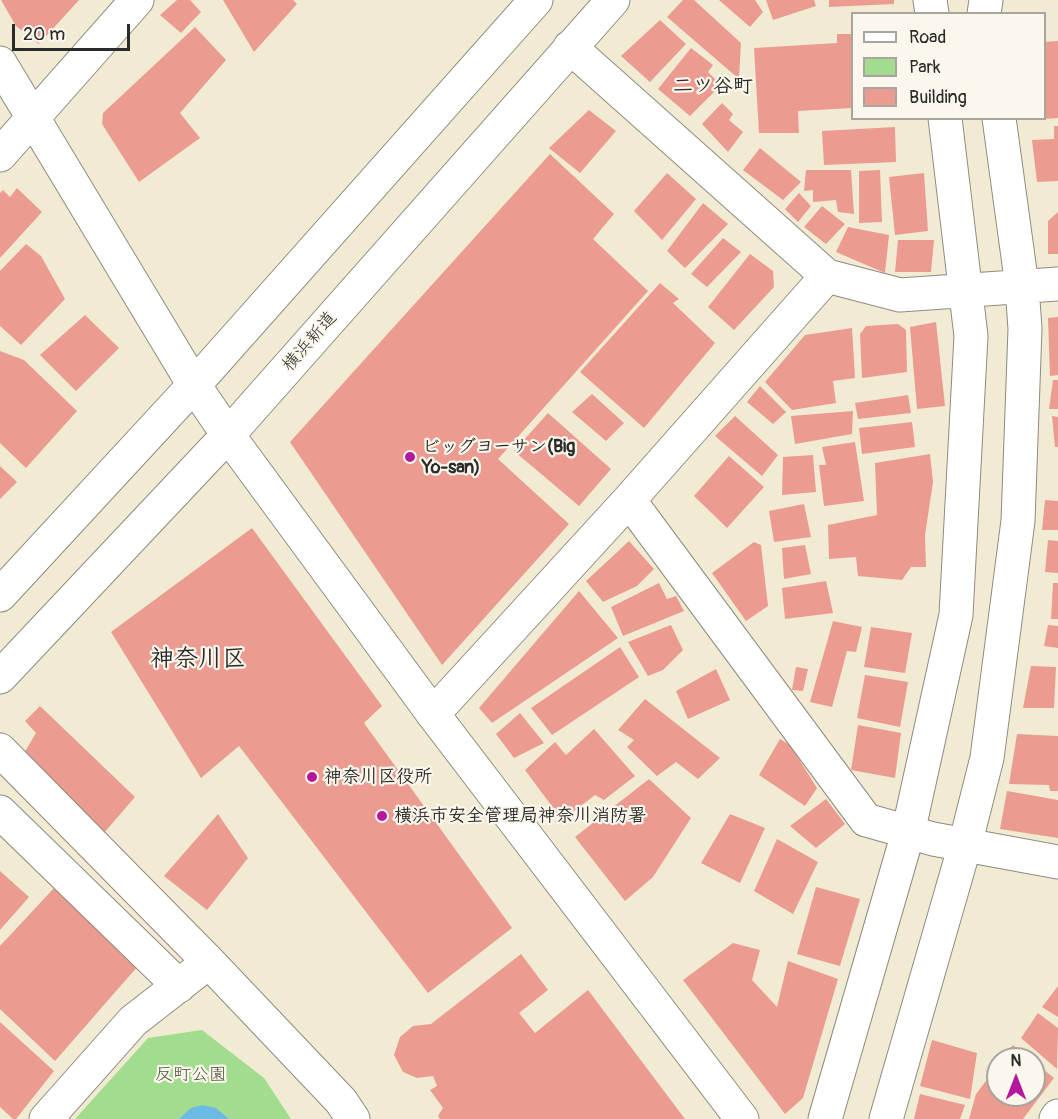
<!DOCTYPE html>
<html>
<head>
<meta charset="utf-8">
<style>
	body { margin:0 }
	#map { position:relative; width:1058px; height:1119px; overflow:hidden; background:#f2ebd3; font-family:Pangolin,sans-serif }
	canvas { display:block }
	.legend { position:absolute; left:851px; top:12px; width:195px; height:108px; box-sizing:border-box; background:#fbf7ec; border:2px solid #a8a59f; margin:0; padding:8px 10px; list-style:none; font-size:18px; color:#2b2b2b }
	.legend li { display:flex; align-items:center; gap:12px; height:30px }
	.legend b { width:30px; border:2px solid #a8a59f }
	.north { position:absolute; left:986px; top:1047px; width:60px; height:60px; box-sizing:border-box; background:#fbf7ec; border:2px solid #a8a59f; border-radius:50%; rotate:0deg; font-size:16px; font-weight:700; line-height:24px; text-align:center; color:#2b2b2b }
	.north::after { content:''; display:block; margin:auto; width:21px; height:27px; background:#b5179e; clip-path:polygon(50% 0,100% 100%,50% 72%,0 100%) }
	.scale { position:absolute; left:12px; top:24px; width:118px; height:27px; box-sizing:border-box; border:3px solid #2b2b2b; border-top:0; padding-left:8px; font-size:18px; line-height:21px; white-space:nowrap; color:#2b2b2b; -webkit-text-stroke:4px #fbf7ec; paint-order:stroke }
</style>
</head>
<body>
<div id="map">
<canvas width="1058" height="1119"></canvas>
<ul class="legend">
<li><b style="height:8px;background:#fff"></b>Road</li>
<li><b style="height:16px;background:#a1dc8f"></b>Park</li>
<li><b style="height:16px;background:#eb9b90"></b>Building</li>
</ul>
<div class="north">N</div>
<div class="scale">20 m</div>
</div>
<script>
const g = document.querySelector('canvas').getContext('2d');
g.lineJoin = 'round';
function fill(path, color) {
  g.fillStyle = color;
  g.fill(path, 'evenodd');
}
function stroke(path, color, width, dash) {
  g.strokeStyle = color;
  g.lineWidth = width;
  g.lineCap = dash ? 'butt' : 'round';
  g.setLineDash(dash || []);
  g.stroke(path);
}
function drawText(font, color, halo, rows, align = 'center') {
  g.font = font + ' Pangolin,"Klee One",sans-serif';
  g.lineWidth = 4.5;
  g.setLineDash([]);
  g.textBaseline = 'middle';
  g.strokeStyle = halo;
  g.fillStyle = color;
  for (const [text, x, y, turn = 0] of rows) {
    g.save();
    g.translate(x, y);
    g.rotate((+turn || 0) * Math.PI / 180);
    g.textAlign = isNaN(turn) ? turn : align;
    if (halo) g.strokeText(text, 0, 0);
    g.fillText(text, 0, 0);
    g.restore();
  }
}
fill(new Path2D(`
	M202,1030l62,48 27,41h-216l73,-81z`), '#a1dc8f');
fill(new Path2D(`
	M202,1105l14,3 13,11h-50l12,-11z`), '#6dbae7');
fill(new Path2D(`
	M1,0h78l-40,44 -23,-18z
	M177,0h13l11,12 -20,21 -21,-18z
	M223,0h70l4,4 -43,48z
	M683,0h11l47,43 -2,36 -72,-62z
	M719,0h36l8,12 -13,15z
	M766,0h48l2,6 -43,14z
	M829,0h65v4l-65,3z
	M660,20l26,24 -36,38 -29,-26z
	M195,27l31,33 -46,53 20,25 -61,44 -37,-58 1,-11z
	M837,34h15v74l-54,3 1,22h-40l-5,-85 83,-5z
	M1058,41v77l-14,1v-77z
	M691,48l22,17 -5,7 13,13 -31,31 -32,-27z
	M722,103l11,11 -4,6 14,12 -15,20 -26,-28z
	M589,110l27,21 -36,42 -31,-25z
	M1054,126h4v55l-21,1 -5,-42 22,-1z
	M895,127l1,35 -72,3 -2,-34z
	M760,148l41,34 -18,18 -40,-30z
	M550,154l64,60 -21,25 55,52 -150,168 71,65 -127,141 -152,-223z
	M806,170h45l3,44 -16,-2 -2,-12 -23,2v-12l-9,1z
	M880,170l2,52 -23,1v-52z
	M667,173l29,26 -34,41 -28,-29z
	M924,173l4,58 -33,4 -6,-58z
	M17,188l25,24 -42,46v-65l3,-3 7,7z
	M799,193l12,13 -13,16 -13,-13z
	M703,203l25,21 -43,44 -18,-17z
	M822,206l23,18 -19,20 -22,-17z
	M1058,212v42h-10v-33z
	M848,227l41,8 -4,38 -49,-21z
	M723,238l18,14 -34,35 -16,-13z
	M898,240h36l-3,32h-36z
	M26,244l15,12 24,43 -44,46 -21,-19v-55z
	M750,254l23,17 1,16 -40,43 -26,-23z
	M660,283l19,16 -6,4 42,40 -71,85 -64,-56z
	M85,315l34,33 -43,43 -36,-36z
	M1058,317v58l-8,1 -2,-58z
	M936,322l9,84 -28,3 -7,-82z
	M898,324l8,6 1,42 -45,6 -2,-44 6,-8z
	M852,328l3,50 -22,3 3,22 -44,7 -27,-28 40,-47z
	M0,351l24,9 53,51 -51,57 -26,-25z
	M1053,380h5v29h-9z
	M760,386l26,26 -13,12 -26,-22z
	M592,394l32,29 -18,18 -34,-29z
	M908,395l3,18 -53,6 -3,-16z
	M853,411l-1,23 -57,10 -4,-28z
	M548,413l63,56 -32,37 -65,-55z
	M735,416l43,39 -16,21 -47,-40z
	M1052,416l6,1v30h-3z
	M912,422l3,25 -53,7 -3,-26z
	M855,442l9,59 -40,5 -5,-41h7l-4,-18z
	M930,454l3,28 -8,53 1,32h-15l-9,13 -44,-4 -2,-19 -27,2 -1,-34 49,-10 -2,-52z
	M813,455l3,37 -34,3 1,-38z
	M729,456l35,31 -37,41 -33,-32z
	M0,466l17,16 -17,17z
	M1045,500l13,1v29h-16z
	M804,504l7,33 -37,5 -5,-31z
	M252,528l130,178 -18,17 148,205 -84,65 -189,-247 -38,32 -90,-146z
	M1048,540l10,1v32l-13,-1z
	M629,541l25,28 -17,17 -34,16 -17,-21z
	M754,542l7,3 7,61 -22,15 -34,-48z
	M805,545l6,29 -27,5 -2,-31z
	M826,581l7,32 -48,6 -3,-31z
	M659,583l8,16 9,-3 8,15 -61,25 -12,-29z
	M1053,583h5v36h-7z
	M579,591l39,47 -126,85 -13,-15z
	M833,621l29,6 -6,25 -9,-1 -15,56 -22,-5z
	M671,625l12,25 -20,20 -15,6 -20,-34z
	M1048,625l10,1v22l-14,-2z
	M871,627l41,6 -7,40 -41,-6z
	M620,647l19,30 -87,58 -21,-27z
	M1031,666l25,1 -2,41h-31z
	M796,667l12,2 -5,22 -11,-1z
	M716,669l14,31 -42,19 -12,-28z
	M865,675l43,7 -8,45 -43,-9z
	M645,699l75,59 -22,21 -22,-17 -19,14 -30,-29 7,-7 -16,-10z
	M40,706l95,91 -31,36 -80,-80 12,-20 -11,-12z
	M520,713l24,30 -30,15 -18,-24z
	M858,725l43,8 -6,45 -44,-8z
	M594,729l41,47 -31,24 -9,-5 -33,25 -37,-50 30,-28 11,13z
	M1017,734l41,2v55h-8l-1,-6 -40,-1z
	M780,739l10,6 27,43 -12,18 -46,-31z
	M649,779l42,39 -38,59 -28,24 -50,-64z
	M1007,791l51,9v38l-58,-9z
	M826,799l19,25 -29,24 -26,-22z
	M218,814l30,44 -41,52 -43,-34z
	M730,814l35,14 -25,55 -39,-20z
	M777,839l41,23 -25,52 -39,-23z
	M0,871l29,26 -29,33z
	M55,887l83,79 -83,95 -55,-52v-63z
	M816,887l44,12 -20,67 -43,-12z
	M733,943l27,7 -8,30 25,27 11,-46 50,18 -35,119 -18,16 -102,-134z
	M521,954l27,36 -29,23 16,20 53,-43 97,129h-245l-2,-3 5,-8 -13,-18 7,-4 -4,-10 -16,2 -14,-6 -9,-17 6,-18 13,-11 18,-2z
	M1058,986v31l-16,-10z
	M1038,1013l20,15 -1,41 -36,-31z
	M0,1022l54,49 -38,48h-3l-13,-12z
	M932,1040l45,13 -7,46 -50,-13z
	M1013,1045l17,14h-28z
	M1034,1062l20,16 -31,41h-54l7,-25 22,-29v30h36z
	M920,1094l45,11 -5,14h-46z`), '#eb9b90');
const minor = new Path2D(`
	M930,0l2,14
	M984,14l2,-14
	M570,47l257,229 73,19 158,-11
	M629,500l237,320 67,19 125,23
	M433,714l196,-214 198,-224
	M0,750l209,212 132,139 12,18
	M0,812l179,174
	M46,1119l87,-98 63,-49
	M825,1119l83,-286 48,-218 15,-279 -26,-218
	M886,1119l79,-274 22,-87 31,-237 7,-192 -3,-43 -23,-168`);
const tertiary = new Path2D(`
	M0,63l194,322 34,50 205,279 309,405
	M0,155l137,-155
	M1056,1119l2,-3`);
const trunk = new Path2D(`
	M0,595l194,-210 342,-385
	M0,677l228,-242 385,-435`);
stroke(minor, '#8e8b7f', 35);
stroke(tertiary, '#8e8b7f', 35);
stroke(trunk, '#8e8b7f', 35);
stroke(minor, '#fff', 33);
stroke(tertiary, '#fff', 33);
stroke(trunk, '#fff', 33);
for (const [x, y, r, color] of [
	[410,457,6,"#b5179e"],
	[312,777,6,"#b5179e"],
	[382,816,6,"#b5179e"]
]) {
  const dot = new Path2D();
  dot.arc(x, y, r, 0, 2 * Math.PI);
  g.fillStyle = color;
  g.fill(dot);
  stroke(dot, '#fbf7ec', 2);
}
drawText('18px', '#2b2b2b', '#fbf7ec', [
	["横浜新道",310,342,-49]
]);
drawText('bold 18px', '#2b2b2b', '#fbf7ec', [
	["ビッグヨーサン(Big",422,447],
	["Yo-san)",422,468],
	["神奈川区役所",324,777],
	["横浜市安全管理局神奈川消防署",394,816]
], 'left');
drawText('18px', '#485744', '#fbf7ec', [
	["反町公園",191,1075]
]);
drawText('bold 20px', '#2b2b2b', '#fbf7ec', [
	["二ツ谷町",713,87]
]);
drawText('bold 24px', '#2b2b2b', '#fbf7ec', [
	["神奈川区",198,660]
]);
</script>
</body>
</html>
